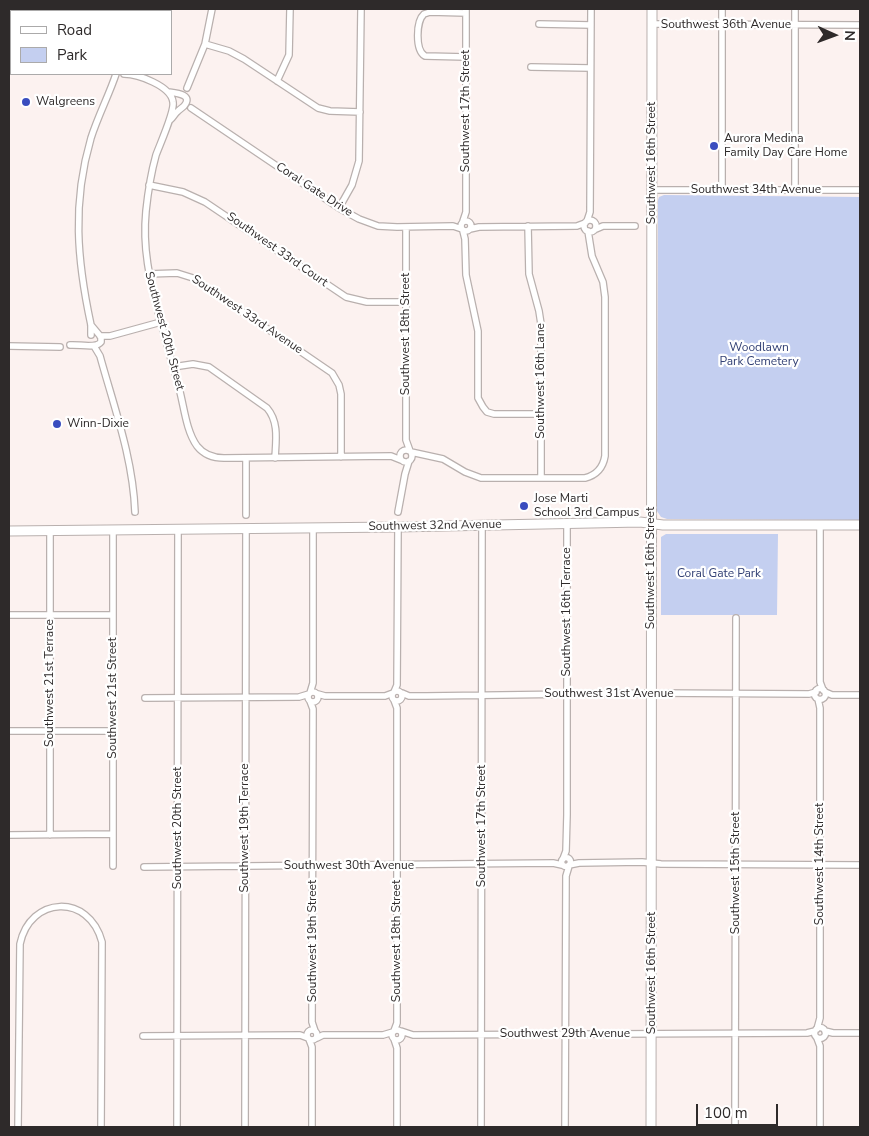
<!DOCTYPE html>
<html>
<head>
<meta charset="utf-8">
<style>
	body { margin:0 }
	#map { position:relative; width:869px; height:1136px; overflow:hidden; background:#fcf2f0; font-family:"Nunito Sans",sans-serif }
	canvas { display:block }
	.frame { position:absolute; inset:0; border:10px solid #2e2a2a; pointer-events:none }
	.legend { position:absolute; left:10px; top:10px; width:162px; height:65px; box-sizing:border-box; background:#fff; border:1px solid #abaaaa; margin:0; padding:6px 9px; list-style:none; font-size:15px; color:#2e2a2a }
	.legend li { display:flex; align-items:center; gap:10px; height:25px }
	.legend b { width:25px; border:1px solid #abaaaa }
	.north { position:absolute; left:809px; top:10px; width:50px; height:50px; -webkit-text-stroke:4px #fff; paint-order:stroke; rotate:92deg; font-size:14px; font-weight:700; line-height:20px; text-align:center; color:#2e2a2a }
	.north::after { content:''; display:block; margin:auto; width:18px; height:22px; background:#2e2a2a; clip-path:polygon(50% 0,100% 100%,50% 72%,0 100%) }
	.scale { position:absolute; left:696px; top:1104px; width:82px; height:22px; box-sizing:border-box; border:2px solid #2e2a2a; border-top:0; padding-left:6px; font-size:15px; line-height:18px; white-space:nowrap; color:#2e2a2a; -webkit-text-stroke:4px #fff; paint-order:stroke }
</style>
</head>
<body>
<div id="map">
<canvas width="869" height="1136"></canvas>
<div class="frame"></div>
<ul class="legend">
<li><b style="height:6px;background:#fff"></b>Road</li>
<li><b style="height:14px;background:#c4cff0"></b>Park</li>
</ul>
<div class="north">N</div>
<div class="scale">100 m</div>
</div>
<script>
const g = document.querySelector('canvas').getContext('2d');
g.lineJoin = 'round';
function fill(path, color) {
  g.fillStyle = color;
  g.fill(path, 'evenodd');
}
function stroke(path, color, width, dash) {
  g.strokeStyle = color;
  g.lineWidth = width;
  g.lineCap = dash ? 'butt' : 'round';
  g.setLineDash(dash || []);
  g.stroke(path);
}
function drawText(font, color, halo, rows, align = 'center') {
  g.font = font + ' "Nunito Sans",sans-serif';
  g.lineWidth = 4.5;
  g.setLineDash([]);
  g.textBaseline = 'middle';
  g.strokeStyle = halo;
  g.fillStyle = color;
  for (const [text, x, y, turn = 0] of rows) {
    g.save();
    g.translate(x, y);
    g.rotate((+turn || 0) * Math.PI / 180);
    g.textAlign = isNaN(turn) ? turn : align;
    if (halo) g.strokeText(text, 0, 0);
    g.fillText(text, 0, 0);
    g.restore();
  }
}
fill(new Path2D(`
	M664,195l196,2v323l-193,-1 -6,-2 -4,-6 1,-311 1,-3z
	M666,534h112l-1,81h-116v-78z`), '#c4cff0');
const street = new Path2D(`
	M142,11v-2
	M539,24l52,1
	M652,24l208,1
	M205,44l24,7 15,8 74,49 12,3 30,1
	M466,57l-41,-1c-10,-6 -9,-35 -1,-42l6,-2 36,1
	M9,63h2
	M9,67h2
	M531,67l59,1
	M124,74c14,0 47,12 49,28 2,9 -13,42 -17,53 -5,18 -8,37 -10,56 -4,41 5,72 15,112 6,22 12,44 18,65 5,18 7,43 18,58 7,9 16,12 27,12l167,-2 10,4
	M277,81l12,-26 1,-46
	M187,88l18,-44 7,-35
	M168,92c7,1 26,2 16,14 -1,1 -5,4 -6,5 -4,3 -4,6 -8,9
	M191,108l148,100 20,11 19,7 19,1 56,-1 9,3
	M149,185l34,7 22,10 141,95 21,5h39
	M652,190h208
	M722,190v-181
	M795,190v-181
	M339,208l13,-23 7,-24 2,-152
	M584 226a6 6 0 1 1 12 0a6 6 0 1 1-12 0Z
	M461 226a5 5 0 1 1 10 0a5 5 0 1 1-10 0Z
	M463,221l3,-9v-203
	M587,221l3,-9 1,-203
	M528,226l1,48 10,37 2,13v154
	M406,227v213l4,11
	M470,229l9,-2 98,-1 8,-3
	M596,229l7,-3h32
	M463,231l2,8 1,36 12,56v67l5,9 4,5 7,2h47
	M148,274l29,-1 16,5 139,95 7,12 2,9v63
	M91,335v-10c-14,-65 -19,-122 0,-187 7,-22 18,-43 25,-64
	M100,336h10l51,-14
	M70,345c9,-1 26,4 31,-3v-5l-10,-12
	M9,346l51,1
	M94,346l6,10c14,51 33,102 35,156
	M173,367l20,-3 16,3 58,41c12,14 9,32 8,50
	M400 456a6 6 0 1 1 12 0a6 6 0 1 1-12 0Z
	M411,452l32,7 22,13 16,6h104c12,-3 18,-10 20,-22v-159l-2,-15 -11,-26 -4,-25
	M246,458v57
	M398,512l7,-38 4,-13
	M820,526v156l3,8
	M9,615h104
	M814.5 694a5.5 5.5 0 1 1 11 0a5.5 5.5 0 1 1-11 0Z
	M392 696a5 5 0 1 1 10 0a5 5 0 1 1-10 0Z
	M394,692l3,-7 1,-158
	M825,692l7,3h28
	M308 697a5 5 0 1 1 10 0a5 5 0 1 1-10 0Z
	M310,693l3,-10v-155
	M402,693l7,3h17l226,-3 157,1 7,-2
	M318,694l7,2h60l8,-3
	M145,698l154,-1 10,-3
	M310,701l3,8 -1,313 3,9
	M9,731h104
	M9,835l104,-1
	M50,835v-304
	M561.5 862a4.5 4.5 0 1 1 9 0a4.5 4.5 0 1 1-9 0Z
	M563,859l3,-8 1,-36v-291
	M569,865l10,-2 63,-1 19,2 199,1
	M113,866v-336
	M144,867l409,-4 9,2
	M814.5 1033a5.5 5.5 0 1 1 11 0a5.5 5.5 0 1 1-11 0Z
	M817,1029l3,-11v-310l-2,-9
	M392 1035a5 5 0 1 1 10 0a5 5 0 1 1-10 0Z
	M307 1035a5 5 0 1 1 10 0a5 5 0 1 1-10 0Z
	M394,1031l3,-8v-315l-3,-8
	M401,1031l12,4 394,-2 8,-2
	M825,1031l8,2h27
	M143,1036l157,-1 8,3
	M317,1038l6,-3h60l10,-3
	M817,1038l3,8v81
	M309,1039l3,8v80
	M394,1039l3,9v79
	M18,1127l2,-183c10,-48 69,-51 82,-2l-1,185
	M177,1127l1,-598
	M245,1127l1,-599
	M481,1127l1,-602
	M565,1127l1,-251 3,-10
	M735,1127l1,-509`);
const secondary = new Path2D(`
	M9,531l389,-4 242,-5 23,3h197
	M651,1127l1,-1118`);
stroke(street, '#b9b0ae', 8);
stroke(secondary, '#b9b0ae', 11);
stroke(street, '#fff', 5.5);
stroke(secondary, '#fff', 9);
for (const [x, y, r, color] of [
	[26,102,5,"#394dbf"],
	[714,146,5,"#394dbf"],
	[57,424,5,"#394dbf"],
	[524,506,5,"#394dbf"]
]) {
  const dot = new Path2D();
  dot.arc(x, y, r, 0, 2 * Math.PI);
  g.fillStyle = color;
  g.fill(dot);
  stroke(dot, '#fff', 2);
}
drawText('12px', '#2e2a2a', '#fff', [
	["Southwest 36th Avenue",726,25],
	["Southwest 17th Street",466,111,-90],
	["Southwest 16th Street",652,163,-90],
	["Coral Gate Drive",314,190,33],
	["Southwest 34th Avenue",756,190],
	["Southwest 33rd Court",277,250,35],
	["Southwest 33rd Avenue",247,315,34],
	["Southwest 20th Street",164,331,75],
	["Southwest 18th Street",406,334,-90],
	["Southwest 16th Lane",541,381,-90],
	["Southwest 32nd Avenue",435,526,-1],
	["Southwest 16th Street",651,568,-90],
	["Southwest 16th Terrace",567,612,-90],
	["Southwest 21st Terrace",50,683,-90],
	["Southwest 31st Avenue",609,694],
	["Southwest 21st Street",113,698,-90],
	["Southwest 17th Street",482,826,-90],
	["Southwest 20th Street",178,828,-90],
	["Southwest 19th Terrace",245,828,-90],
	["Southwest 14th Street",820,864,-90],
	["Southwest 30th Avenue",349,866],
	["Southwest 15th Street",736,873,-90],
	["Southwest 19th Street",313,941,-90],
	["Southwest 18th Street",397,941,-90],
	["Southwest 16th Street",652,973,-90],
	["Southwest 29th Avenue",565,1034]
]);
drawText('12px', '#2e2a2a', '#fff', [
	["Walgreens",36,102],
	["Aurora Medina",724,139],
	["Family Day Care Home",724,153],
	["Winn-Dixie",67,424],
	["Jose Marti",534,499],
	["School 3rd Campus",534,513]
], 'left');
drawText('12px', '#334175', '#fff', [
	["Woodlawn",759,348],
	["Park Cemetery",759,362],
	["Coral Gate Park",719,574]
]);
</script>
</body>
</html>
